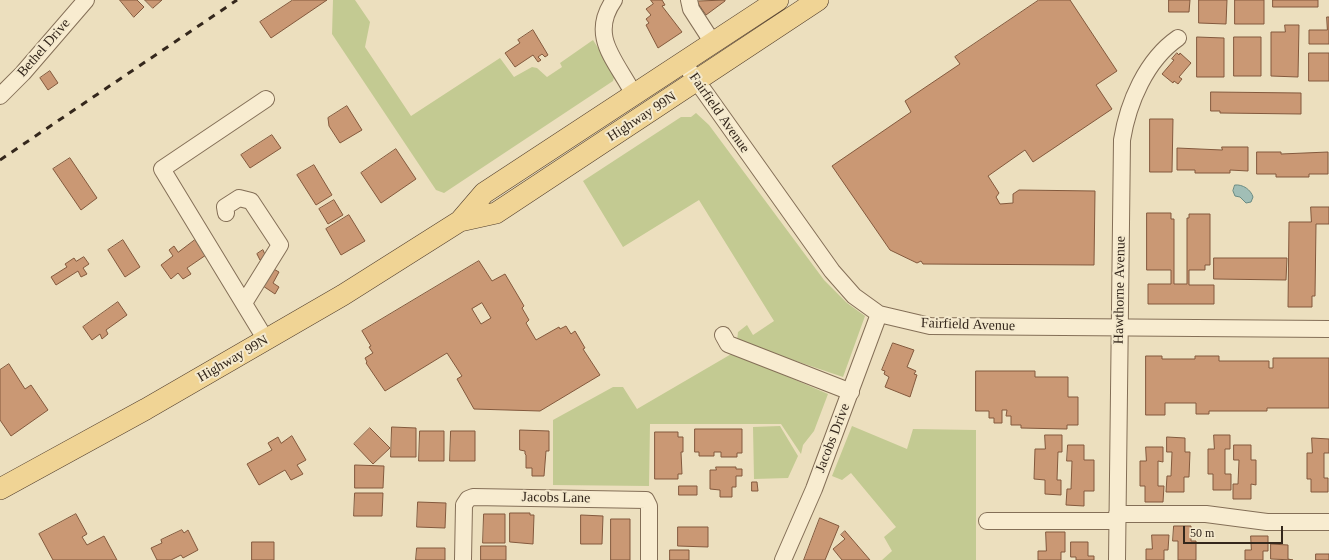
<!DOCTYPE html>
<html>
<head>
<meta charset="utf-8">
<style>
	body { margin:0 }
	#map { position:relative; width:1329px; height:560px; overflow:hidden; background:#ecdfbe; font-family:"Times New Roman",serif }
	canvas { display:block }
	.scale { position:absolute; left:1183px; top:526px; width:100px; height:18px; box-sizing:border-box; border:2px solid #34271c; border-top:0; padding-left:5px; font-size:12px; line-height:14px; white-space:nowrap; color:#34271c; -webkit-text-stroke:3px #f4e9cd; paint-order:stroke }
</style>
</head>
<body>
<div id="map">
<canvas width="1329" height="560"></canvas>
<div class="scale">50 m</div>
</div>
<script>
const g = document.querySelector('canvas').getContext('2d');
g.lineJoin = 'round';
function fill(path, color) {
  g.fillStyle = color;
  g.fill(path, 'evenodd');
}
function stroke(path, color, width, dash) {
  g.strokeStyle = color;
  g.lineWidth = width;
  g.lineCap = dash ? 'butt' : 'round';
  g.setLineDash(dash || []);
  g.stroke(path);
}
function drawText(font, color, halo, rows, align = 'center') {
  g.font = font + ' "Times New Roman",serif';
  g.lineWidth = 4;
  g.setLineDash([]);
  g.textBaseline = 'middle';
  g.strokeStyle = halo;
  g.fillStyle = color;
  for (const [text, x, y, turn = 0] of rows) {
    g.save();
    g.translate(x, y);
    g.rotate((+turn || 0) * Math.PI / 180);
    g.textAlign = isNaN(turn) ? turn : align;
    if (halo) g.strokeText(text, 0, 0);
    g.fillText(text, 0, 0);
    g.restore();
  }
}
fill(new Path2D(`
	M333,0h22l15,22 -5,25 46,69 89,-58 14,19 18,-10 5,1 10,9 15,-10 -2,-4 33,-23 22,34 -2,7 -169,112 -8,-3 -104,-156z
	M696,113l13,12 115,155 23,23 18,13 -22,61 -106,-36 1,-9 9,-7 6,10 21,-14 -75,-121 -76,47 -40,-66 98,-64h10z
	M733,353l95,41 -14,37 -11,14 -2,9 -20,-30h-131l-1,62 -96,-1v-65l60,-33h10l14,22z
	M780,426l18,30 -10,22 -34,1 -1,-52z
	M852,426l55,23 6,-20 63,1v130h-94l10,-9 -8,-14 12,-10 -45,-54 -9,7 -10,-4z`), '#c3ca92');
const water = new Path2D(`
	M1235,185c8,-1 16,5 18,12l-2,5 -5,1 -6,-6 -5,-1 -2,-5z`);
fill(water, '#a1beb6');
stroke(water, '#698b83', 1);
const building = new Path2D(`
	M120,0h17l7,7 -10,10z
	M145,0h17l-9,8z
	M293,0h34l-56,38 -11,-16z
	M651,0h11l3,5 -3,1 20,26 -24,16 -12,-23 3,-2 -3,-4 5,-4 -5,-6 7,-5z
	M1039,0h31l47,71 -21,14 16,24 -79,53 -8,-12 -37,26 11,17 -3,4 4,7 13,-1v-9l6,-4 76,1 -1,74 -171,-1 -2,-3 -4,2 -27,-13 -58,-84 79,-54 -6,-11 55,-37 -5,-7z
	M1169,0h21l-1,12h-20z
	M1199,0h28l-1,24 -27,-1z
	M1235,0h29v24h-29z
	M1273,0h45v7h-45z
	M699,1l26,-1v1l-19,14 -9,-13z
	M1327,17h2v27h-20v-14h18z
	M1285,25h14l-1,52 -27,-1v-44h14z
	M533,30l15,25 -3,2 -3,-3 -4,3 3,3 -3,2 -5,-7 -18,12 -10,-14 15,-10 -2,-3z
	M1197,37l27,1v39h-27z
	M1234,37h27v39h-27z
	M1177,53l2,2 1,-2 11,10 -12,14 3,2 -4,5 -4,-3 -1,2 -11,-9 12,-14 -2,-1z
	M1309,53h20v28h-20z
	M50,71l8,12 -10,7 -8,-12z
	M1211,92l90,1v21l-81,-1v-2h-9z
	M347,106l15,24 -22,13 -11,-17 -1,-8z
	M1150,119h23l-1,53h-22z
	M272,135l9,13 -31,20 -9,-13z
	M1222,147h26v24l-18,-1v3h-35v-3h-18v-22l45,2z
	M396,149l20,30 -35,24 -20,-30z
	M1257,152h24v2l47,-2v22h-19v3h-33v-3h-19z
	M70,158l27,40 -16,12 -28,-41z
	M314,165l18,30 -16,10 -19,-30z
	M334,200l9,15 -15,9 -9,-15z
	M1311,207h18v17h-13l-1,72h-3v11h-24l1,-85h22z
	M1147,213h24v6h3v65h13v-66h2v-4h21v51h-5v5h-16v15h25v19h-66v-20h23v-14h-24z
	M349,215l16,26 -24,14 -15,-26z
	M123,240l17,27 -15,10 -17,-27z
	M195,240l11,15 -19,13 4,6 -8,5 -5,-6 -7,6 -10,-14 12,-9 -4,-6 5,-4 4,6z
	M263,250l3,7 -6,3 -3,-6z
	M84,257l5,7 -6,4 4,6 -6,3 -3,-6 -22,14 -5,-8 16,-10 -2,-3 9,-6 2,3z
	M1214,258h73l-1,22 -72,-1z
	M479,261l13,20 13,-7 19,32 -2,2 7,12 -3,3 10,17 23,-13 1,2 6,-3 5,8 4,-3 10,17 -2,1 17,26 -60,36 -66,-2 -17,-30 5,-3 -15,-23 -62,38 -19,-28 1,-1 -2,-4 8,-5 -4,-6 2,-1 -9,-15zM482,303l9,15 -10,6 -9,-15z
	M270,267l9,5 -6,11 6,4 -4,7 -15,-10z
	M118,302l9,13 -21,15 2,4 -6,5 -2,-5 -8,6 -9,-13z
	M893,343l21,7 -7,17 9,4 -2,3 3,1 -7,22 -25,-10 4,-10 -5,-3 1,-3 -3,-1z
	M1146,356h16v3h33v-3h24v5h50v7h4v-10h56v50h-62v3h-58v3h-13v-11h-31v12h-19z
	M9,364l16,25 6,-4 17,25 -37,26 -11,-16v-50z
	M976,371h59v6h33v20h10v28h-11v4l-46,-1v-3h-10v-9h-5l1,-6h-5v13h-8v-5h-5v-7h-13z
	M392,427l24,1v29h-25z
	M370,428l20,20 -17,16 -19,-20z
	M695,429h47v24h-5v4h-16v-5h-7v4h-15v-4h-4z
	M520,430l29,1v20h-3l-2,25h-12v-8h-6v-13l-1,-1v-3l-5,-1z
	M420,431h24v30h-25z
	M451,431h24v30h-25z
	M655,432h23v5h5v15h-2l1,22h-4v5h-23z
	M1045,435h17v17h-4l-1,28h4v15l-16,-1v-14l-11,-1 1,-30h10z
	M1214,435h16v14h-5v25h6v16h-18v-16h-5v-25h6z
	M292,436l14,24 -9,5 6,9 -12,6 -6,-10 -26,15 -12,-21 25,-14 -4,-7 10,-6 3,6z
	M1167,437l18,1v14h5l-1,25h-5v15h-18l1,-16h4l1,-24h-5z
	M1312,438l17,1v14h-5v25h4v14h-17v-13h-4v-26h5z
	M1068,445h16v15h10v31h-10v15l-18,-1 1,-16h4l1,-28h-5z
	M1234,445h17v15h5v25l-5,-1v15h-18v-15h5l1,-24h-5z
	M1146,447h17v15l-5,-1v25h6l-1,16h-18v-16h-5v-25h6z
	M355,465l29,1 -1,22h-28z
	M716,467h20v2h6v7h-6v11h-4v10h-12v-7l-10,-1v-19h6z
	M752,482h5l1,9h-6z
	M679,486h18v9h-18z
	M355,493h28l-1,23h-28z
	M418,502l28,1 -1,25 -28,-1z
	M510,513h20v2h4l-1,29 -23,-2z
	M76,514l11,20 -5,3 5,8 17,-9 13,24h-64l-14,-26z
	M484,514h21v29h-22z
	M581,515l22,1 -1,28h-21z
	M820,518l19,8 -14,34h-21z
	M611,519h19v41h-19z
	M1174,526h17v15h5v19h-18v-19h-5z
	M678,527h30v20l-30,-1z
	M182,530l2,3 4,-3 10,20 -15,8 -2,-3 -10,5h-14l-6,-12 11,-5 -1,-3z
	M845,531l25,29h-28l-9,-11 12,-10 -4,-4z
	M1046,532h19v20h-4v8h-23v-9h8z
	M1152,535h17l-1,15h-4v10h-18v-11h6z
	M1251,536h17v15h-5v9h-18v-10h6z
	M252,542h22v18h-22z
	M1071,542h17v14h6v4h-18v-3h-5z
	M1271,544l17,1v14l5,1 -22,-1z
	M481,546h25v14h-25z
	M417,548h28v12h-29z
	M670,550h19v10h-19z
	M1316,554h13v6h-13z`);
fill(building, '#ca9874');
stroke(building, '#83593d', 1);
const minor = new Path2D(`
	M614,0c-26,37 3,61 20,95
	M689,0l2,9 22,34
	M684,63l148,208 22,25 25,18 51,12 399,3
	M0,96l23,-23 63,-73
	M266,99l-104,70 104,171
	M226,213l-1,-6 14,-9 12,3 29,44 -36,58
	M723,335l5,9 123,48
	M1117,514h89l61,8h62
	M987,521h130
	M463,560l1,-55 4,-6 5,-2 173,3 3,6v54
	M783,560l31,-71 65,-175
	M1117,560l5,-420c6,-37 24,-80 56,-102`);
const major = new Path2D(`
	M460,221l36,-8 322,-213
	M0,489l146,-80 197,-114 117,-74 24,-28 294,-193`);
stroke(minor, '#846f57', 18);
stroke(major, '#513d2c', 22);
stroke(minor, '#f8ecd0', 16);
stroke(major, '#f0d495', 21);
stroke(new Path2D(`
	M0,160l237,-160`), '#34271c', 3, [7, 7]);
drawText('14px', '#34271c', '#f4e9cd', [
	["Bethel Drive",44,48,-49],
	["Fairfield Avenue",719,113,55],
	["Highway 99N",642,117,-33],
	["Hawthorne Avenue",1120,290,-89],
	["Fairfield Avenue",968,325,2],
	["Highway 99N",233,359,-30],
	["Jacobs Drive",833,438,-69],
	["Jacobs Lane",556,498,1]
]);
</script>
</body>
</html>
